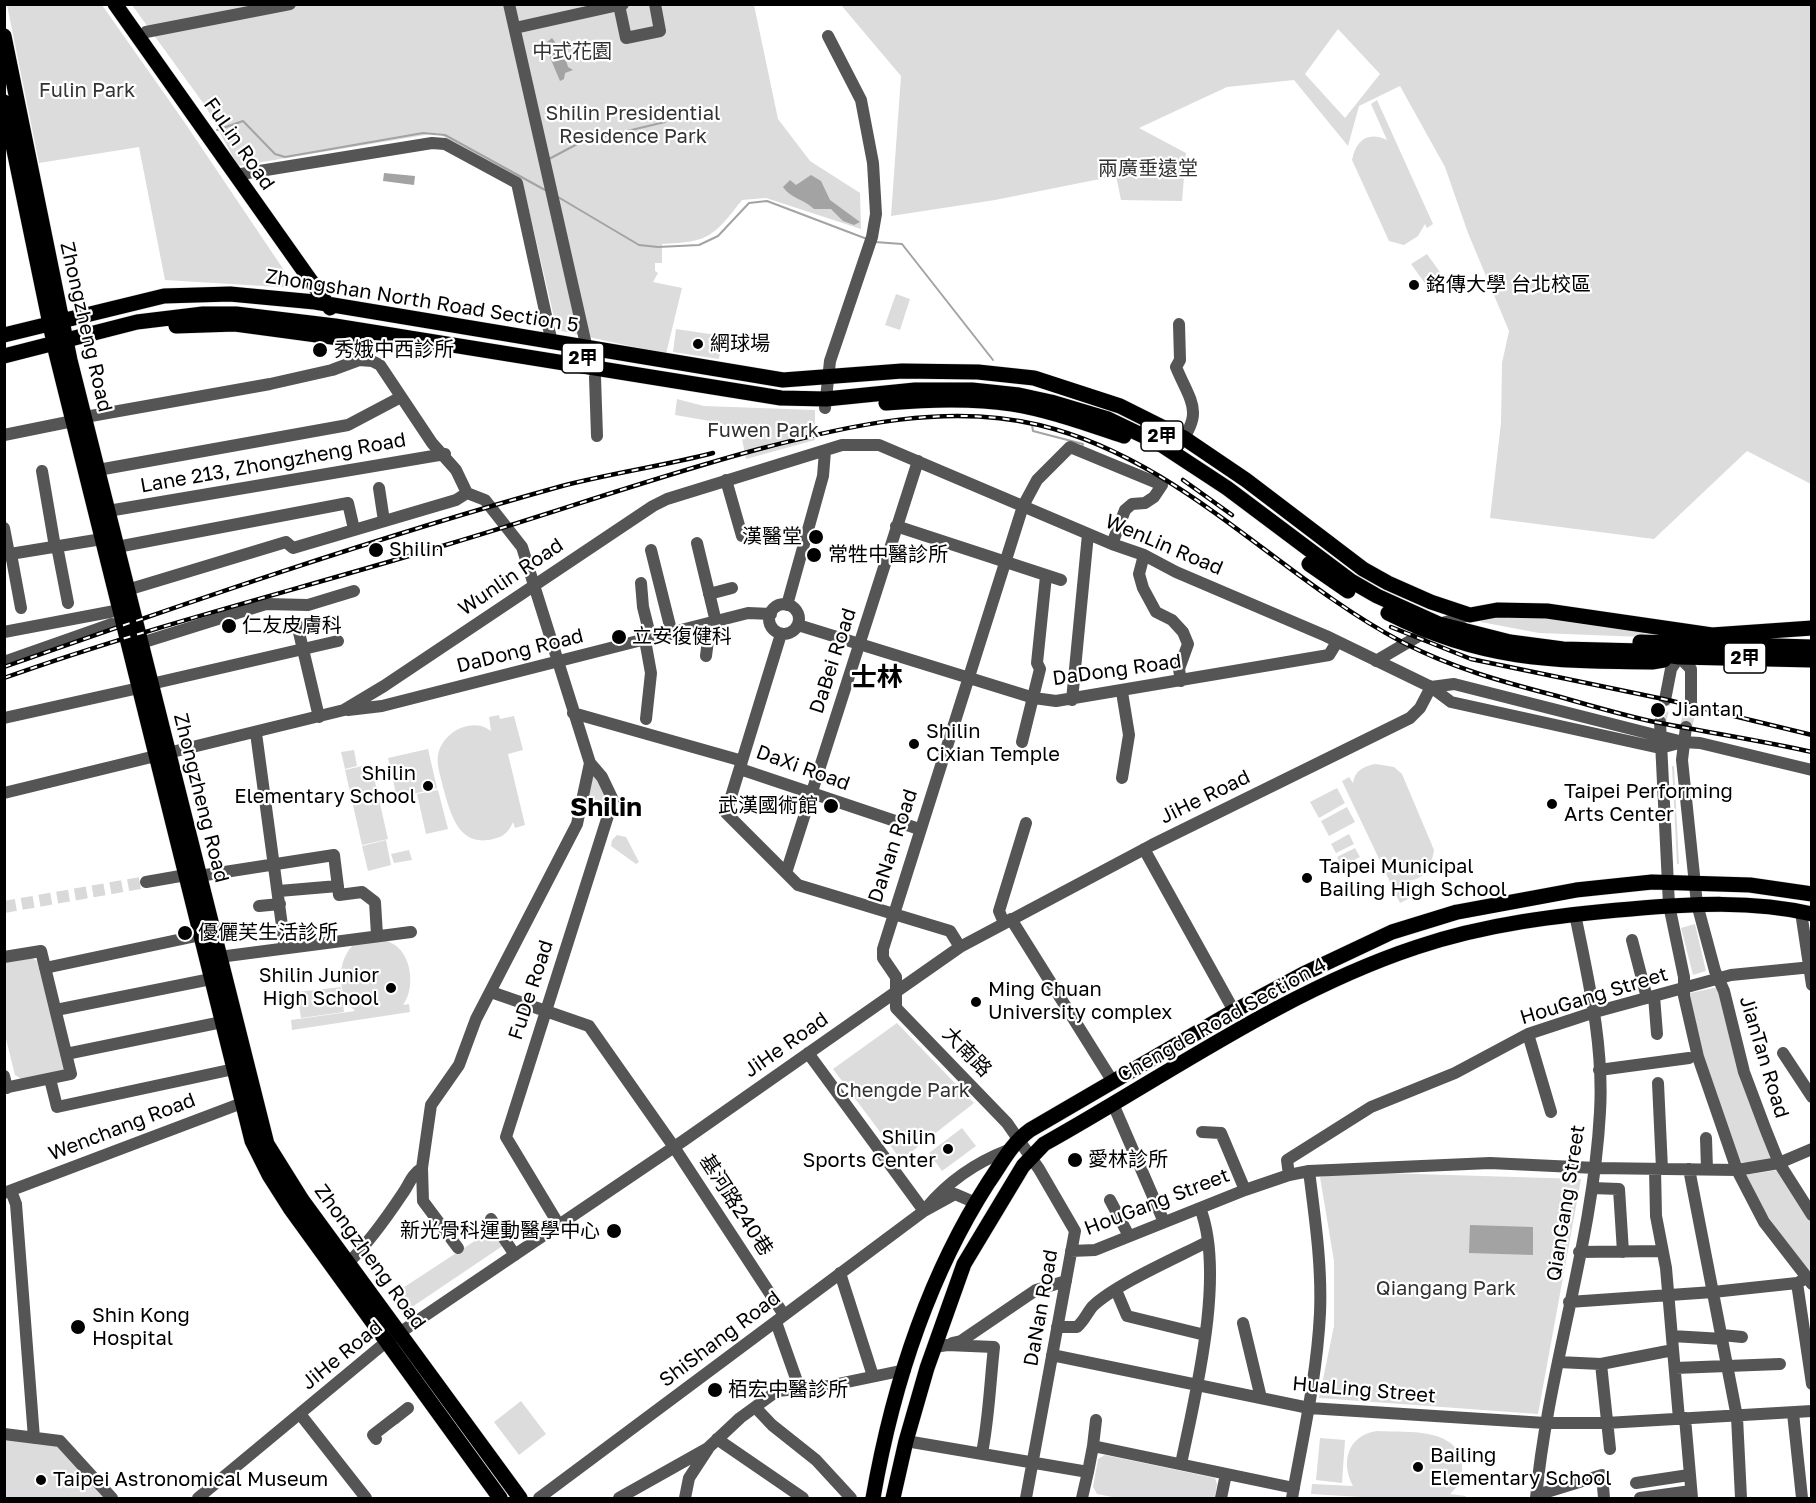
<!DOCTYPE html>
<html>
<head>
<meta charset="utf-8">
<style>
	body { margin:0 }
	#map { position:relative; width:1816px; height:1503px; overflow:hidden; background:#fff; font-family:"Golos Text",sans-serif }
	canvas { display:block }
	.frame { position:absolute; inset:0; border:6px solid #000; pointer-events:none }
</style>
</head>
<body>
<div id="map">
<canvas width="1816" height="1503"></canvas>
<div class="frame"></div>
</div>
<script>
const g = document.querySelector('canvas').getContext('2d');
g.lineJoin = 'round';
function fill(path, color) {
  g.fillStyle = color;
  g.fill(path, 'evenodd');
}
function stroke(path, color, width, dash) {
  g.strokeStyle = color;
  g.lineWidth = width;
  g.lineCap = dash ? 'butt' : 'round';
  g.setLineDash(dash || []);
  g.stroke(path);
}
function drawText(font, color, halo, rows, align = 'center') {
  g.font = font + ' "Golos Text","Noto Sans TC",sans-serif';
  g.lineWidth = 4.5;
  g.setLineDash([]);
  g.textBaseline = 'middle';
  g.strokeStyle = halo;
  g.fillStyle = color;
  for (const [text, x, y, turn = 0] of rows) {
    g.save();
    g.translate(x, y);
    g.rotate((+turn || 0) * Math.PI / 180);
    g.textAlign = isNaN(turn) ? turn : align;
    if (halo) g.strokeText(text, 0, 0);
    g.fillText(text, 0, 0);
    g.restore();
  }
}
fill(new Path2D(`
	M7,5h95l83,118 111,165 -131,-8 -26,-133 -100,16z
	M132,5h622l24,114 32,42 50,32 1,36 -95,-31 -24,2c-29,37 -33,42 -80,44v19h-7v8l3,2 -5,9 29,6 -16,66 -109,-24 -35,-150 -85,-47 -199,33 -32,-59z
	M841,5h970v479l-64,-33 -93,88 -164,-21 11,-95 1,-60 7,-32 -41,-98 -23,-66 -45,-81 -41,20 -11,40 -54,-66 -67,7 -88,41 47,25 -4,48 -61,-1 -8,-39 2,15 -120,24 -104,16 10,-140zM1338,29l42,45 -35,44 -40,-44z
	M1377,100l56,124 -6,4 -2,-4 -7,12 -14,9 -15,-4 -37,-81c4,-20 16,-29 35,-20l-16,-36z
	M1427,254l20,28 -15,11 -21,-29z
	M896,294l14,5 -10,31 -15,-5z
	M676,329l47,7 -4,23 -46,-7z
	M677,399l27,7 111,4v30l-69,19 -5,-25 -20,-11 -46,-8z
	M1521,614l120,16 4,3 -2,4 -104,-4 -58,-11v-3z
	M499,715l1,4 14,-3 9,34 -15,4 17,71 -10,3 -2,-6c-4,10 -10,15 -20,17 -35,9 -43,-27 -50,-52 -2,-10 -7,-22 -5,-32 2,-12 12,-23 23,-27 10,-4 21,-4 30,3l-2,-14z
	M428,749l9,39 -40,10 -9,-40z
	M354,750l3,16 -12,3 -4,-17z
	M371,764l17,75 -26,6 -17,-75z
	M1376,764l18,3 8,7 32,76c-3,19 -12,34 -34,30l8,19 -8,4 -58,-122 7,-4 4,6c2,-13 11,-17 23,-19z
	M1672,766h2l5,98h-2z
	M594,771l14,22 -1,12 -20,-2z
	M1337,788l8,15 -26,15 -9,-16z
	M438,790l10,39 -22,5 -9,-40z
	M1347,807l8,15 -26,14 -8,-15z
	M1349,834l5,10 -18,9 -5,-9z
	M617,835l9,2 13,25 -3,2 -25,-18 1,-6z
	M386,840l5,25 -23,6 -6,-25z
	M1355,848l5,9 -18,9 -5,-9z
	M409,850l3,10 -18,3 -3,-9z
	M1695,924l11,47 -13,4 -12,-47z
	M386,941c25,6 31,45 17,64l6,-1 1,8 -118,18 -1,-10 64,-9c-19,-17 -19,-51 0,-68z
	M32,958l5,3 28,107 -3,4 -39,8 -8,-5 -10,-40 -1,-72z
	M341,987l3,25 -43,6 -4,-26z
	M1718,987l53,173 -33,3 -37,-107 -15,-62z
	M897,1023l77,80 -73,57 -68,-91z
	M962,1128l14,18 -34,25 -13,-18z
	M1778,1170l33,52v58l-46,-68 -20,-37z
	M1351,1172l230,7 -43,235 -219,-16 15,-72v-65l-14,-84z
	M493,1229l11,16 -95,64 -9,-2 -8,-12z
	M521,1401l25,33 -27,21 -25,-33z
	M1377,1431c28,2 80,-5 85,33 1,12 -3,22 -12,30l16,2v2h-88l-67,-4 1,-10 41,2c-13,-24 -5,-51 24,-55z
	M1320,1438l25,2 -3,43 -26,-3z
	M4,1439l47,4 9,5 44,50h-99z
	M1105,1455l110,23 2,6 -2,14h-98l-20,-4 -4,-7 5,-28z`), '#dcdcdc');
fill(new Path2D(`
	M552,38l12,16 4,13 5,3 -8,3 -1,6 -4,2 -14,-33 1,-6z
	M384,173l31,3 -1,9 -31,-4z
	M811,175l10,6 9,19 30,22 -6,3 -11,-4 -12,-12h-17c-10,-10 -23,-10 -31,-22l7,-7 6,5z
	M1470,1225l63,2v28l-64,-2z`), '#a3a3a3');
stroke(new Path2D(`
	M217,130l26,-9 32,33 10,3 138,-24 22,2 100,55
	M549,159l32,-17 84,-20
	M558,197l81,48 19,2 41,-2 19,-9 31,-33 18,-2 100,38
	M875,242l27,2 91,116
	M1032,425l1,6 50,13 -1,3`), '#a3a3a3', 2);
stroke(new Path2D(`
	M1660,722l5,-22
	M1686,727l5,-22
	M4,907l142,-25`), '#d9d9d9', 12, [12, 6]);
const major = new Path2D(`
	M115,4l215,304
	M4,36l66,324 197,784 35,56 218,298
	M4,102l52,251 196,788 17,34 21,33 210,290
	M176,326l59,-2 119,16
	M4,335l160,-39 66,-2 85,8 468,78 119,-9 76,1 56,6 86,28 64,32 62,42 117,89 25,14 43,19 39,13 27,-5 50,1 165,24 100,-7
	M4,356l133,-34 66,-8h33l99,12 446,72 45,1 89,-9h57l47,5 32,7 57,17 52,25 67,44 124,93 26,15 62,28 71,18 53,7 78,2 38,6 133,3
	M886,403c42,-3 84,-5 126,1 38,6 75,20 112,32
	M1309,564l39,27
	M1388,613c94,47 161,48 264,49l12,-2
	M1640,642l172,5
	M873,1498c19,-109 55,-221 115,-315 14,-20 23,-39 42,-53l204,-119 69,-37 89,-42 65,-20 119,-22 76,-8 98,3 62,9
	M893,1498l13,-57 21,-73 37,-104 59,-98 21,-22c122,-68 240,-153 373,-197 68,-23 142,-32 214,-38 60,-5 121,-9 181,5`);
stroke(major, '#dbdbdb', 16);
stroke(new Path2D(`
	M509,4l78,345
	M619,5l7,33 34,-7 -5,-27
	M515,28l108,-24
	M146,32l144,-28
	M235,175l197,-32 13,1 72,39 35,160
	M348,339l2,10 9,11 13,1 8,4 52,78 24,27 11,23 18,7 37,47 68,216 12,14 11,23 -107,337 53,88
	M595,377l2,59
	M825,408l5,-47 42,-124 4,-23 -3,-51 -12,-63 -33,-64
	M85,417l185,-33 62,-14 27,-10
	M4,435l69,-14
	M1179,445c25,-34 12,-42 -3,-78l4,-7 -1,-36
	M98,470l250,-45 53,-28
	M42,471l13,76
	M726,480l16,56
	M379,488l5,33
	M108,511l337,-57
	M896,526l165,54
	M4,528l5,26
	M697,543l19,79
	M57,546l11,57
	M117,547l231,-44 6,26
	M651,550l21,84
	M11,554l10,54
	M4,555l98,-16
	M1144,555l-5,19 4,14 13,24 16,8 11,12 5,12 -9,25 2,12
	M641,583l2,24 8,32
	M127,590l159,-48 7,6 163,-48 11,-7
	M709,594l23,-6
	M769 619a15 15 0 1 1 30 0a15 15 0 1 1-30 0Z
	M787,605l36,-129 2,-25
	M297,624l22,93
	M704,625l4,15 -2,16
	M798,625l236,73 22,3 273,-46 8,-13
	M4,632l116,-22
	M781,634l-55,179 72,72 152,46 10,16
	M645,640l6,33 -5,46
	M141,643l125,-39 42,1 46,-14
	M1679,657l12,12v36
	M1376,661l63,-37 31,-9
	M4,662l108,-38
	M151,684l187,-43
	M1431,687l23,-3 229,58 17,1 112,27
	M1122,692l7,43 -7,43
	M1072,700l16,-166
	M1665,700l6,-31 8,-12 1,-7
	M348,710l34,-4 366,-93 23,1
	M573,713l166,47 4,10 176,59
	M4,718l135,-30
	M1660,722l9,183 15,72v19l14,61 39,113 27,52 48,62
	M1686,727l-4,33 15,144 18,67 9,20 20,81 21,56 14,35 33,52
	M256,733l29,215
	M1022,742l18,-73 -3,-6 9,-87
	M4,793l340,-83 40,-24 269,-180 14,-7 175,-54h37l233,99 32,11 32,17 150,64 105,51 20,15 209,46 23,-6
	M1144,849l90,162
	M786,873l132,-412
	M199,876l135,-21 5,40 23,-3 13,10 2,33
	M146,882l40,-7
	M279,891l59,-5
	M259,906l21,-2
	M1801,912l11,73
	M1011,919l102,163
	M1004,923l-5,-12 27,-88
	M1632,940l15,58
	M4,957l37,-6 30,123 -67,14
	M219,957l192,-25
	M45,968l156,-33
	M491,992l98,34 85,121 110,168
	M1654,996l3,38
	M56,1010l155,-31
	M1528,1034l23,78
	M808,1053l116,158
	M1783,1053l29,44
	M66,1054l156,-32
	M1599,1070l90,-12
	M4,1076l3,12
	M50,1079l7,28 177,-38
	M1658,1083l4,86
	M1113,1104l51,118
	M1202,1132l19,1 24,57
	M1706,1138l1,31
	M422,1168l1,33 35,47
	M1655,1169l1,47 10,52 13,151
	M1689,1169l48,248 4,81
	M1289,1175l-2,-15 84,-53 84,-34 73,-39 67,-22 136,-37 81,-8
	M1592,1188l27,1 4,63
	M11,1191l5,13 18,234
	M4,1193l246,-93
	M1110,1200l19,36
	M927,1207c21,-25 50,-45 81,-57
	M491,1219l24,36
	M1071,1251l24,-1 150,-60 44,-15 20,-4 181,-8 106,5 141,2 42,-7 33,-14
	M1579,1252l83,-1
	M348,1263c21,-20 39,-46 55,-70 7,-10 8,-18 19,-25l9,-63 28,-40 17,-46 101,-195 13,-61
	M840,1273l33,103
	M1797,1283l15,101
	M1116,1290l11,26 78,19
	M1569,1302l144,-10 84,-9 10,-5
	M776,1322l23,65
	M1243,1323l18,75
	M1057,1327h20c8,-7 11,-16 16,-21 23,-22 83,-48 114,-64
	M1722,1335l20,2
	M1672,1336l51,3
	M952,1343l9,-2 75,-51 30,-9
	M935,1347l12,-2 47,2c-4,36 -5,70 -12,106
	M1052,1355l257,53 236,15h61l206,-12
	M1558,1362l43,2 72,-14
	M1601,1364l9,85
	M1675,1368l105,-4
	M755,1407l17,18 44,35 35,38
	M1793,1413l9,85
	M300,1414l66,84
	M1685,1418l7,80
	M394,1419l14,-11
	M4,1434l56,7 52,57
	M376,1439l-3,-4 22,-17
	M717,1439l86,59
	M906,1441l182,31 5,-26 201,42
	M1093,1446l3,-26
	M1181,1464c14,-68 45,-190 19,-256
	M1636,1483l53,-8
	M1537,1495l65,-20 2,23
	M198,1498l188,-156 297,-201 277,-194 192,-102 258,-127 10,-10 11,-21
	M539,1498l385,-287 31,-17 21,9
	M619,1498l89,-50 32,-30 37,-27 51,-5 77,-16
	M685,1498l4,-20 19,-29
	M1026,1498l49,-267 -36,-62 -32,-46 -111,-115v-31l-13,-19v-9l140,-443 14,-26 33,-33 92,38 -8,12 -9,6 -13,1 -7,6 -13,34
	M1082,1498l6,-26
	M1221,1498l5,-24
	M1292,1498c11,-61 25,-123 28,-185 2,-48 -5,-94 -11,-142
	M1536,1498c12,-130 57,-255 64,-386 4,-68 -12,-133 -25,-198
	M1640,1498l51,-7`), '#555', 12);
stroke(major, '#000', 15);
const rail = new Path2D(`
	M1183,480l49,35
	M1391,627l80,32 197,41 144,35
	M4,667c185,-65 370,-129 558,-181 50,-13 101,-20 151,-33
	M4,678c146,-52 297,-89 445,-134 105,-31 208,-68 314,-96 90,-23 183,-45 276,-23 142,34 238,151 363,217 50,26 101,40 155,54 31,9 62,18 93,25 54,11 108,19 162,31`);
stroke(rail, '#000', 4.5);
stroke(rail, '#fff', 2, [7]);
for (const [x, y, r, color] of [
	[1414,285,6,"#000"],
	[698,344,6,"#000"],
	[320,350,8,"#000"],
	[816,537,8,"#000"],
	[376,550,8,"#000"],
	[814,555,8,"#000"],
	[229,626,8,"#000"],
	[619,637,8,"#000"],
	[1658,710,8,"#000"],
	[914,744,6,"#000"],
	[428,786,6,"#000"],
	[1552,804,6,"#000"],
	[831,806,8,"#000"],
	[1307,878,6,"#000"],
	[185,933,8,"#000"],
	[391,988,6,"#000"],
	[976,1002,6,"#000"],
	[948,1149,6,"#000"],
	[1075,1160,8,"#000"],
	[614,1231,8,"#000"],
	[78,1327,8,"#000"],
	[715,1390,8,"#000"],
	[1418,1467,6,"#000"],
	[41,1480,6,"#000"]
]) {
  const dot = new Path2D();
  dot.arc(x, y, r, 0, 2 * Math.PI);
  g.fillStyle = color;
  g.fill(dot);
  stroke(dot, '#fff', 2);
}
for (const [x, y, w] of [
	[583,358,42],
	[1162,436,42],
	[1745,658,42]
]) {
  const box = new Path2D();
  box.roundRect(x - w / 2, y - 15, w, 30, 4.5);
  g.fillStyle = '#fff';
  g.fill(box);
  stroke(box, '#000', 1.5);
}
drawText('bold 18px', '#000', null, [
	["2甲",583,358],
	["2甲",1162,436],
	["2甲",1745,658]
]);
drawText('20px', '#333', '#fff', [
	["中式花園",572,52],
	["Fulin Park",87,91],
	["Shilin Presidential",633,114],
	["Residence Park",633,137],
	["兩廣垂遠堂",1148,169],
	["Fuwen Park",763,431],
	["Chengde Park",903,1091],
	["Qiangang Park",1446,1289]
]);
drawText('20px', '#000', '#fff', [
	["FuLin Road",239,144,55],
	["Zhongshan North Road Section 5",422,301,9],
	["Zhongzheng Road",86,327,77],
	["Lane 213, Zhongzheng Road",273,463,-10],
	["WenLin Road",1164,545,23],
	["Wunlin Road",511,577,-34],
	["DaDong Road",520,651,-14],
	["DaBei Road",833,661,-72],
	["DaDong Road",1117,670,-8],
	["DaXi Road",803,768,20],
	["JiHe Road",1205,797,-26],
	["Zhongzheng Road",201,798,76],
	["DaNan Road",893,846,-72],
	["FuDe Road",531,990,-72],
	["HouGang Street",1594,996,-17],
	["Chengde Road Section 4",1222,1020,-29],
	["JiHe Road",786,1045,-35],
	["大南路",967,1052,46],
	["JianTan Road",1764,1057,73],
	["Wenchang Road",122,1127,-21],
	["HouGang Street",1157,1202,-21],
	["QianGang Street",1566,1203,-81],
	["基河路240巷",736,1205,57],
	["Zhongzheng Road",370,1257,54],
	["DaNan Road",1041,1308,-80],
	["ShiShang Road",720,1339,-37],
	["JiHe Road",342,1355,-39],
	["HuaLing Street",1364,1390,5]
]);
drawText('20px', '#000', '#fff', [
	["銘傳大學 台北校區",1426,285],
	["網球場",710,344],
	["秀娥中西診所",334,350],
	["漢醫堂",802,537,"right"],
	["Shilin",389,550],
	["常牲中醫診所",828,555],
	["仁友皮膚科",242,626],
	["立安復健科",632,637],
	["Jiantan",1672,710],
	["Shilin",926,732],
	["Cixian Temple",926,755],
	["Shilin",416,774,"right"],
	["Elementary School",416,797,"right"],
	["Taipei Performing",1564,792],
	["Arts Center",1564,815],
	["武漢國術館",818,806,"right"],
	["Taipei Municipal",1319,867],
	["Bailing High School",1319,890],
	["優儷芙生活診所",198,933],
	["Shilin Junior",379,976,"right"],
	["High School",379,999,"right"],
	["Ming Chuan",988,990],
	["University complex",988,1013],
	["Shilin",936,1138,"right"],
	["Sports Center",936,1161,"right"],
	["愛林診所",1088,1160],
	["新光骨科運動醫學中心",600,1231,"right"],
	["Shin Kong",92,1316],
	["Hospital",92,1339],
	["栢宏中醫診所",728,1390],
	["Bailing",1430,1456],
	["Elementary School",1430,1479],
	["Taipei Astronomical Museum",53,1480]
], 'left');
drawText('bold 26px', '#000', '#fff', [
	["士林",877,678],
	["Shilin",606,808]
]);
</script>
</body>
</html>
